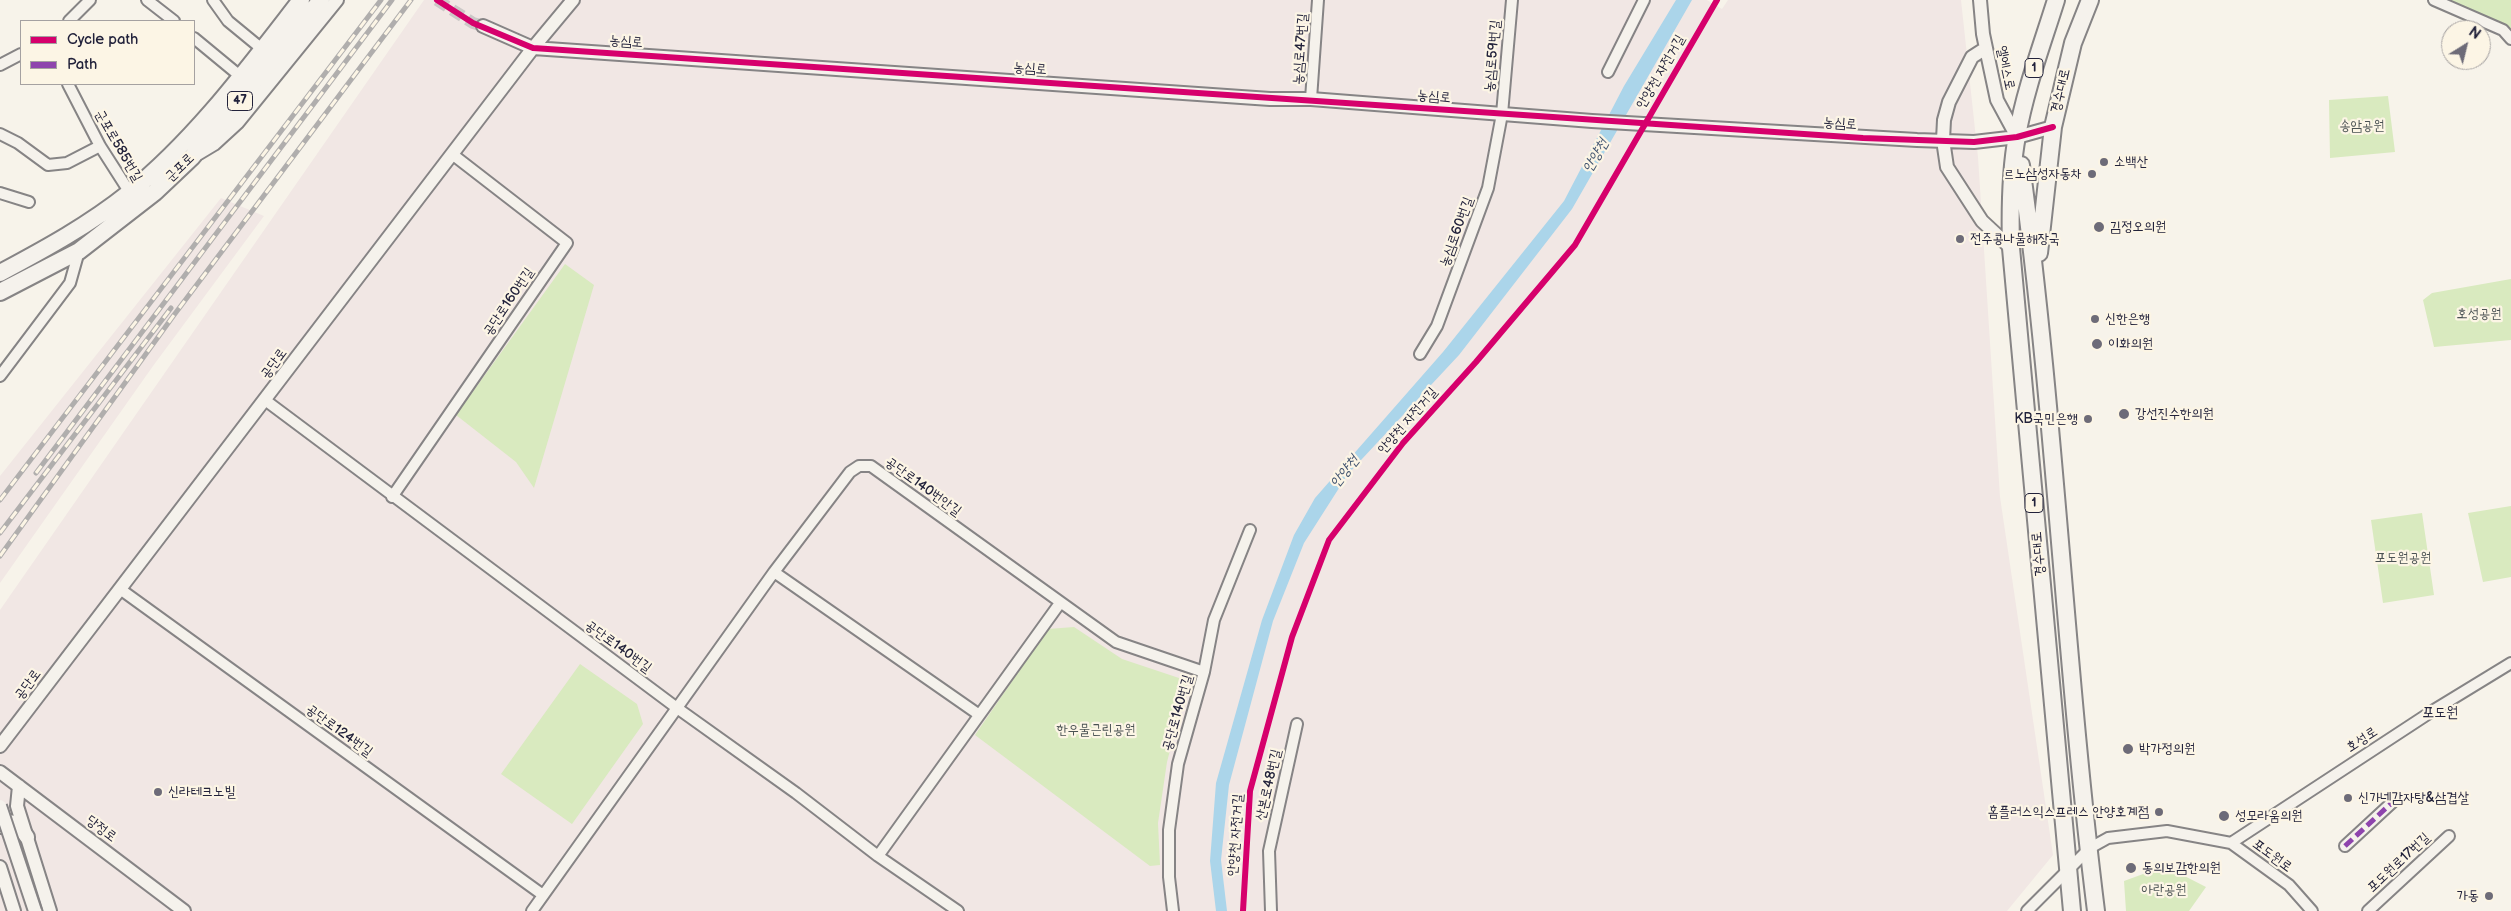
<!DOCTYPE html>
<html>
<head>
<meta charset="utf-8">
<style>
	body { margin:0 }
	#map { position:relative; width:2511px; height:911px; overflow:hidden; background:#f7f3ea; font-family:"Balsamiq Sans",sans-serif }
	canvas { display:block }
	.legend { position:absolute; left:20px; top:20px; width:175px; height:65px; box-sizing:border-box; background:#fcf5e5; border:1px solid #a5a1a1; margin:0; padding:6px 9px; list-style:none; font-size:15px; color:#22223b }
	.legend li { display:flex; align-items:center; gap:10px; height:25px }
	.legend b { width:25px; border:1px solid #a5a1a1 }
	.north { position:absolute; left:2441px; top:20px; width:50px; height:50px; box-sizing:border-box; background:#fcf5e5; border:1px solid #a5a1a1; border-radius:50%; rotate:36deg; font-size:14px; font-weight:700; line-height:20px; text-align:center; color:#22223b }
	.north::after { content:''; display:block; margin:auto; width:18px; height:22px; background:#6d6b78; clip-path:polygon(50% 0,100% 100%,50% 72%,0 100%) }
</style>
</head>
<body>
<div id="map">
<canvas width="2511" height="911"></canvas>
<ul class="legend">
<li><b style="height:6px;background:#d6006c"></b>Cycle path</li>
<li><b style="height:6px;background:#8e44ad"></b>Path</li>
</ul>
<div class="north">N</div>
</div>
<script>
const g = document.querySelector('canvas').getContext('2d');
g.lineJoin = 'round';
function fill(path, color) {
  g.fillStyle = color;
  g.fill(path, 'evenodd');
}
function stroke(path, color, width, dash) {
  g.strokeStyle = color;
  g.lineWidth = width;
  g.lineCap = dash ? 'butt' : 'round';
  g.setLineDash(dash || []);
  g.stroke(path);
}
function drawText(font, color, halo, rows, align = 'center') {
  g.font = font + ' "Balsamiq Sans","Poor Story",sans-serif';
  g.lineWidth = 4.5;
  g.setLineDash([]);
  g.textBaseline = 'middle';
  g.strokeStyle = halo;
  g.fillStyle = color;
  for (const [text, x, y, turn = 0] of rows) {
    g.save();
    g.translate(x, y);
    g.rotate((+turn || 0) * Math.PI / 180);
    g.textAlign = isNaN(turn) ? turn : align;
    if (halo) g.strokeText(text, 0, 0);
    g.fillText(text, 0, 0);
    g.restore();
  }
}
fill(new Path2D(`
	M424,0h1283l15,9 6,-9h233l17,157 22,340 53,358 -46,56h-2007v-301z
	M221,198l43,18 -111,150 -153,217v-107z`), '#f1e7e4');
fill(new Path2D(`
	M2448,0h63v30l-60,-28z
	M2388,96l7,56 -65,6 -1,-58z
	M565,264l29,21 -60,203 -18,-26 -60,-47z
	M2511,279v61l-77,7 -11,-47 9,-7z
	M2511,506v71l-28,5 -15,-69z
	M2422,513l12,82 -51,8 -12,-83z
	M1074,627l48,32 66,22 -21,81 -9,61 2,42 -10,1 -175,-131 73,-106z
	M580,664l57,40 6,20 -71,100 -71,-50z
	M2165,866l41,21 -17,24h-63l-2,-30z`), '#d9eabf');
fill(new Path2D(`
	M1676,0h16l-120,209 -113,146 -111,119 -44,69 -31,78 -44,164 -8,75 6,51h-11l-6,-50 6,-78 46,-163 32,-85 21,-37 128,-146 121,-151 60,-115z`), '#abd5ea');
stroke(new Path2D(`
	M437,0l36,23 10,3`), '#ccc9c7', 12, [12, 6]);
const minor = new Path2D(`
	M147,0l27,21
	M213,0l15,21 34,28
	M2434,0l69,30 8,9
	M69,21l21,-21
	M194,38l46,38
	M0,65l21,-11
	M1608,72l36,-72
	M68,84l32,62 32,50
	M1311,99l7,-99
	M0,134l18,9 30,22 19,-2 33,-17
	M0,193l29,9
	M1420,354l17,-28 51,-138 14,-74 10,-114
	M0,376l70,-93 9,-32
	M265,400l412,308 119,85 82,63 80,55
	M392,497l175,-254 -115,-89
	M774,572l204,142
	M120,589l423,306
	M2231,843l203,-133 77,-47
	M2345,846l52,-48
	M878,856l182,-253
	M532,911l242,-339 76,-100 9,-6h12l245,176 88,30
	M1173,911l-4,-34v-47l9,-66 26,-92 10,-52 36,-90
	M1271,911l-2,-60 28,-127
	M2027,911l63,-63 18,-10 59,-7 64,12 58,42 23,26
	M2368,911l81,-75`);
const tertiary = new Path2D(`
	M1980,0l3,34 14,66 20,37
	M483,26l50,22 737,51h41l281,22 325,19 57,2 43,-5 36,-10
	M1986,48l-14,9 -23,45 -5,18 -1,20 4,27 35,54 29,27
	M199,153l15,-9 24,-22 99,-122
	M0,746l533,-698 40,-48
	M0,772l184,139
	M19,786l-2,20 33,105
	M0,867l14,44`);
const secondary = new Path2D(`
	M0,826c12,-10 20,1 27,11`);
const primary = new Path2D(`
	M2056,0c-14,45 -31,90 -39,136 -7,37 -7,75 -6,112l61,663
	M2021,165c34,247 44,498 75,746
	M2039,253l14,-126 20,-84 17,-43
	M0,273c45,-24 89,-48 129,-80 67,-54 120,-126 172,-193
	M0,292l79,-41 76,-59 37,-35 129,-157`);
stroke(minor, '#868485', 14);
stroke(tertiary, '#868485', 16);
stroke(secondary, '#868485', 18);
stroke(primary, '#868485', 20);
stroke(minor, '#f5f2ec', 10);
stroke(tertiary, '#f5f2ec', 12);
stroke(secondary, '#f5f2ec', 14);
stroke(primary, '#f5f2ec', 16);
const rail = new Path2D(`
	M36,473l356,-473
	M0,500l381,-500
	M0,533l171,-225
	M0,556l174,-241 237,-315`);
stroke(rail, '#b0aead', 5);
stroke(rail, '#fcf5e5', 3, [9]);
const tertiaryBridge = new Path2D(`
	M0,806l35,105`);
stroke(tertiaryBridge, '#868485', 16, []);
stroke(tertiaryBridge, '#f5f2ec', 12);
stroke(new Path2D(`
	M2345,846l52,-48`), '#8e44ad', 5, [10, 5]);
stroke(new Path2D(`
	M437,0l36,23 60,25 1330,90 111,4 43,-5 36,-10
	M1243,911l7,-120 42,-154 37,-97 74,-97 73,-81 99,-117 142,-245`), '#d6006c', 6);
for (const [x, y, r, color] of [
	[2104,162,5,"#6d6b78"],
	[2092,174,5,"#6d6b78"],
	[2099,227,6,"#6d6b78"],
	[1960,239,5,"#6d6b78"],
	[2095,319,5,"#6d6b78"],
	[2097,344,6,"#6d6b78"],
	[2124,414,6,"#6d6b78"],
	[2088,419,5,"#6d6b78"],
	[2128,749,6,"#6d6b78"],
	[158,792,5,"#6d6b78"],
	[2348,798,5,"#6d6b78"],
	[2159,812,5,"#6d6b78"],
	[2224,816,6,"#6d6b78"],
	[2131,868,6,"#6d6b78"],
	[2489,896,5,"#6d6b78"]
]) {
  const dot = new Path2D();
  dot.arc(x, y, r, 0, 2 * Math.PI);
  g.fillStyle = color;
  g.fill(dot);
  stroke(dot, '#fcf5e5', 2);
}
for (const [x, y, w] of [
	[2034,68,18],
	[240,101,25],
	[2034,503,18]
]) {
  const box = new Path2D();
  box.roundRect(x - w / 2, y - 9.5, w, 19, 4);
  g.fillStyle = '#fcf5e5';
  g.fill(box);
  stroke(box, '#22223b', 1);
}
drawText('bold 12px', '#22223b', null, [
	["1",2034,68],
	["47",240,101],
	["1",2034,503]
]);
drawText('14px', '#22223b', '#fcf5e5', [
	["농심로",626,42,4],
	["농심로47번길",1301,49,-86],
	["농심로59번길",1493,56,-85],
	["엘에스로",2005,68,78],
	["농심로",1030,69,4],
	["안양천 자전거길",1661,72,-60],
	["경수대로",2061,91,-77],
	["농심로",1434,97,5],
	["농심로",1840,124,4],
	["군포로585번길",118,146,60],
	["군포로",180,168,-44],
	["농심로60번길",1457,232,-70],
	["공단로160번길",509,302,-56],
	["공단로",274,364,-53],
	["안양천 자전거길",1408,421,-49],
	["공단로140번안길",923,487,36],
	["경수대로",2039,554,-95],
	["공단로140번길",618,647,36],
	["공단로",28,685,-53],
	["공단로140번길",1178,713,-74],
	["공단로124번길",339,731,36],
	["호성로",2362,740,-33],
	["산본로48번길",1269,785,-77],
	["당정로",101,829,37],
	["안양천 자전거길",1236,835,-86],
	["포도원로",2272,856,36],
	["포도원로17번길",2399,863,-43]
]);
drawText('14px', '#4a5253', '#fcf5e5', [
	["송암공원",2362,126],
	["호성공원",2479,314],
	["포도원공원",2403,558],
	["한우물근린공원",1096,730],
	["아란공원",2164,890]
]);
drawText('14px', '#22223b', '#fcf5e5', [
	["소백산",2114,162],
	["르노삼성자동차",2082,174,"right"],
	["김정오의원",2110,227],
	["전주콩나물해장국",1970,239],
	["신한은행",2105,319],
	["이화의원",2108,344],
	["강선진수한의원",2135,414],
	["KB국민은행",2078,419,"right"],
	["박가정의원",2139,749],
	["신라테크노빌",168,792],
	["신가네감자탕&삼겹살",2358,798],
	["홈플러스익스프레스 안양호계점",2149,812,"right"],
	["성모라움의원",2235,816],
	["동의보감한의원",2142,868],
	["가동",2479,896,"right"]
], 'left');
drawText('italic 15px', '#415470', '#fcf5e5', [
	["안양천",1596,156,-60],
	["안양천",1345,472,-52]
]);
drawText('15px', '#22223b', '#fcf5e5', [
	["포도원",2440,713]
]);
</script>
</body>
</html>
